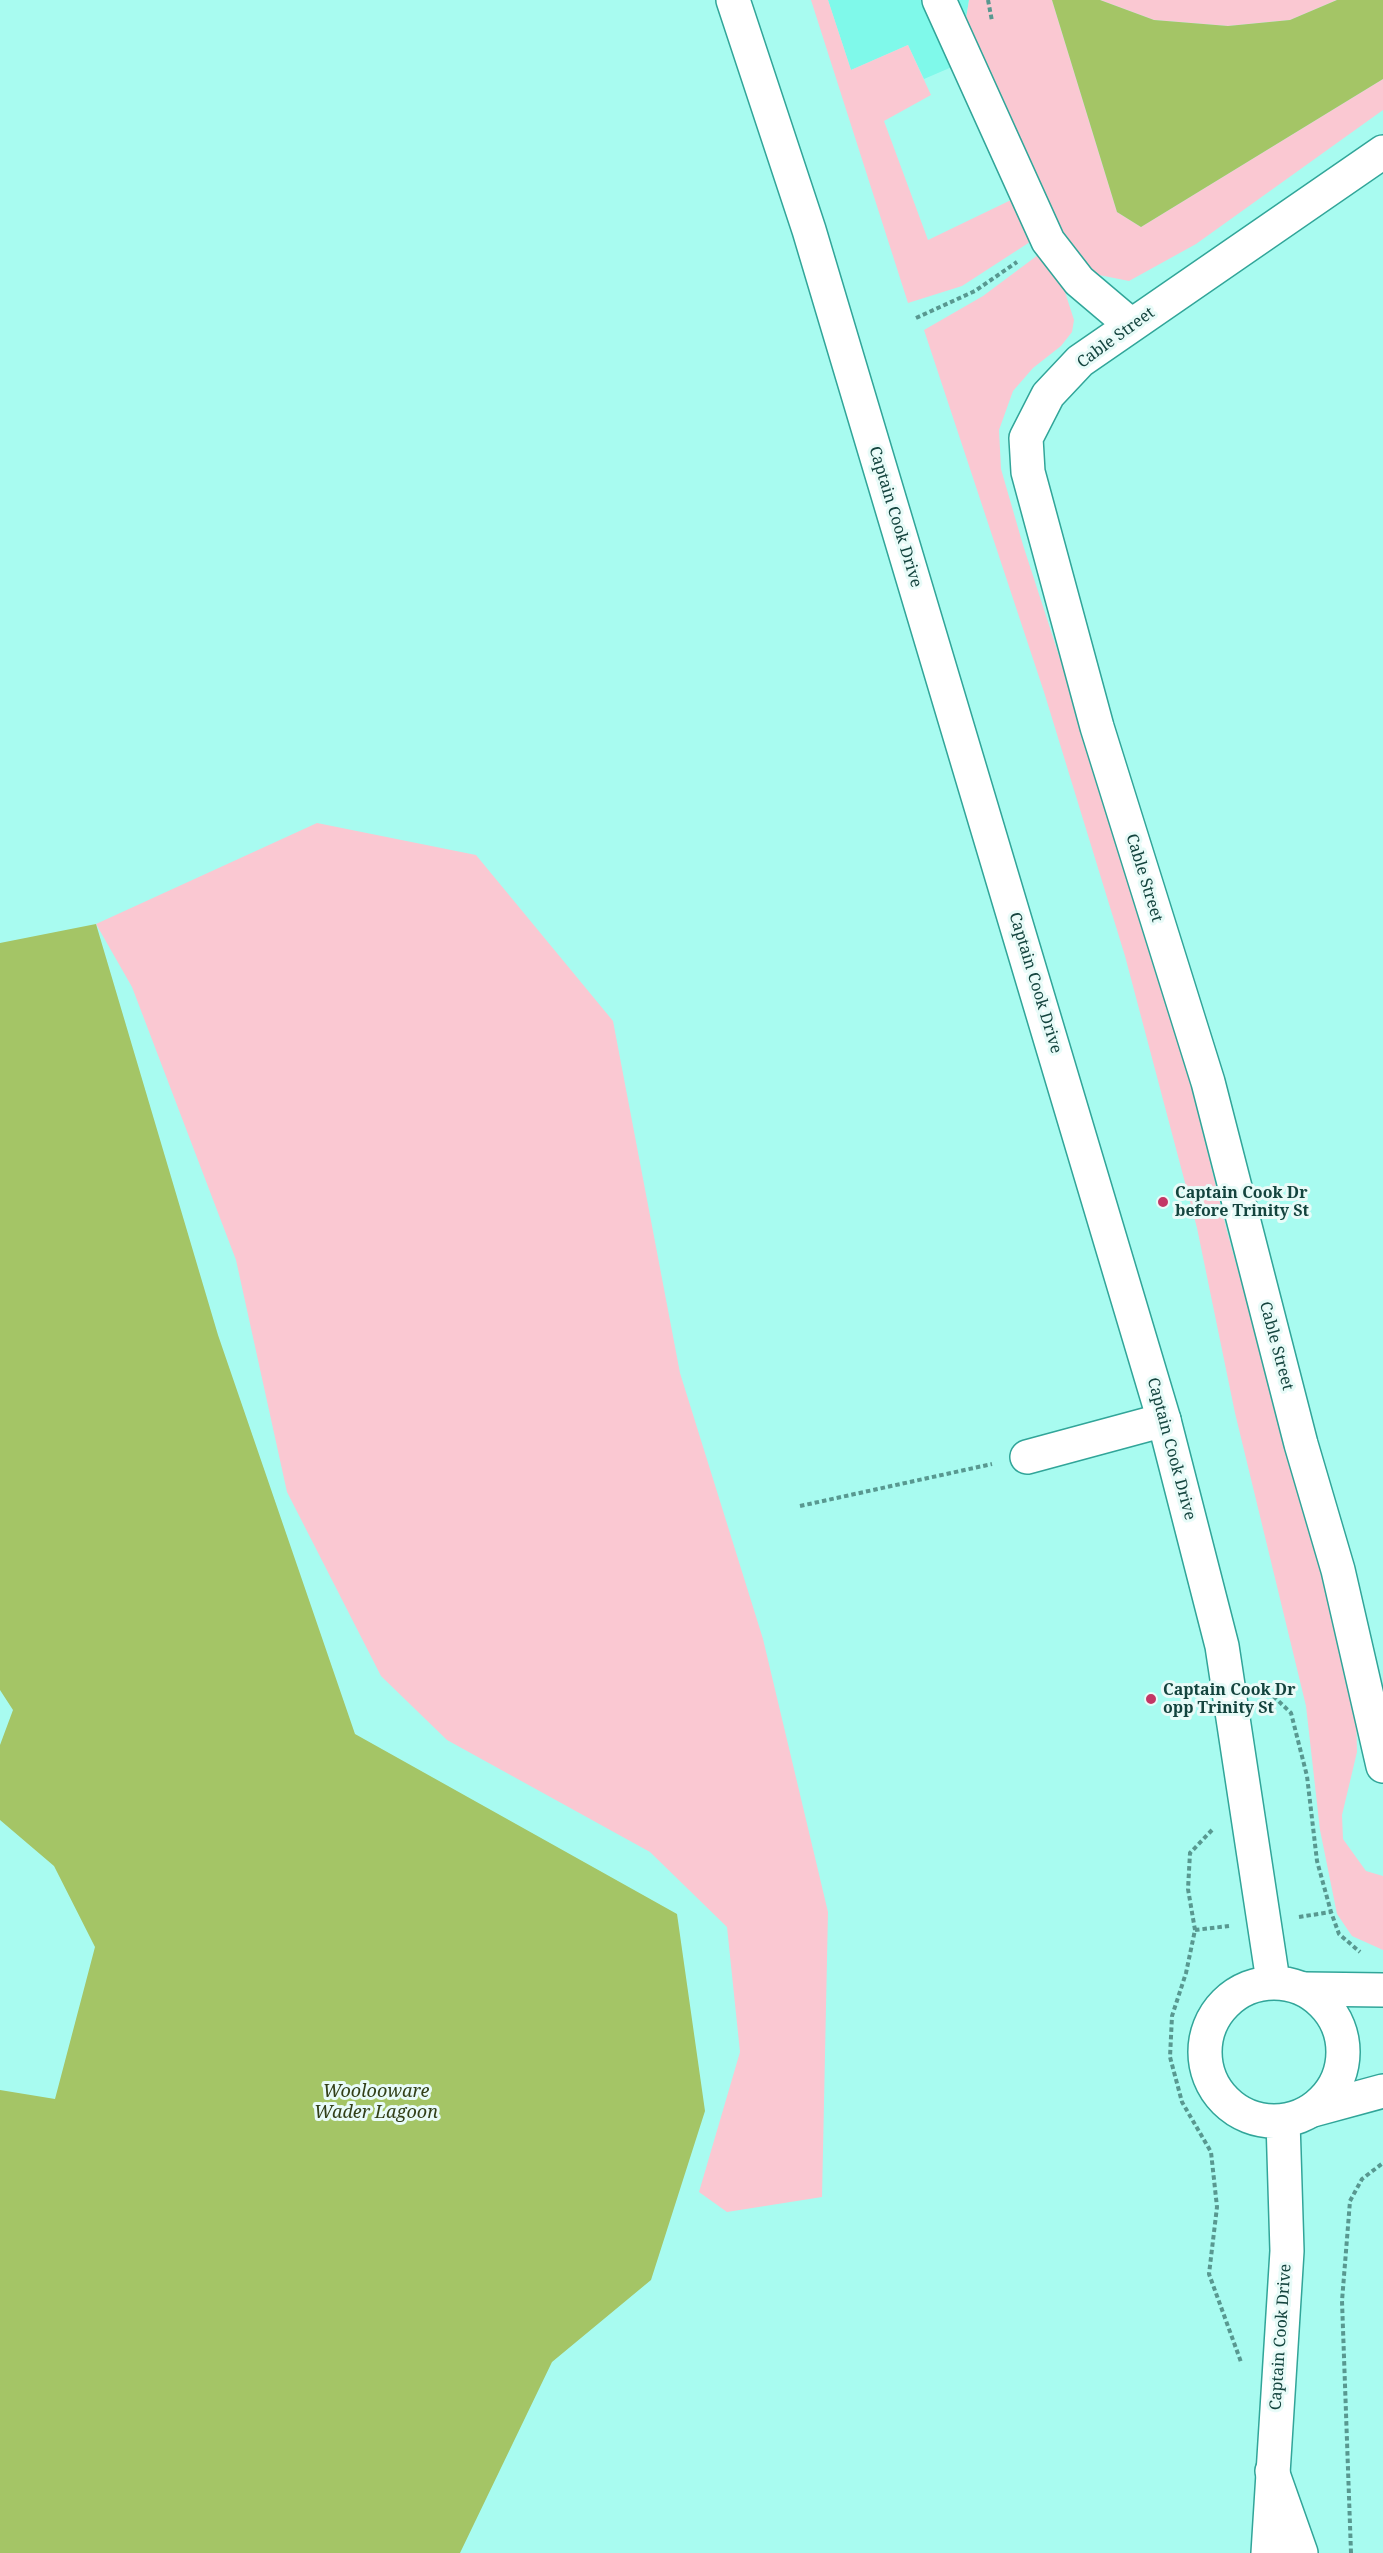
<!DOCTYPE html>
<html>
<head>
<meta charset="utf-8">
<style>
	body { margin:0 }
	canvas { display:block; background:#a8fbf0 }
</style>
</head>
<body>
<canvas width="1383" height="2553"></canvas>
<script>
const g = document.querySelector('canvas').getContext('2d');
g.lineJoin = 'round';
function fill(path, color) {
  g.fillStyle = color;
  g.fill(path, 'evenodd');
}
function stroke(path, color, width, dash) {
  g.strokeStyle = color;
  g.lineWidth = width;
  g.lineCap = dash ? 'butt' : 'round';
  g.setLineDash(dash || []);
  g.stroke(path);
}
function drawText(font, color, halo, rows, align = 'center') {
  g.font = font + ' "Noto Serif",serif';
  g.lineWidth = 6;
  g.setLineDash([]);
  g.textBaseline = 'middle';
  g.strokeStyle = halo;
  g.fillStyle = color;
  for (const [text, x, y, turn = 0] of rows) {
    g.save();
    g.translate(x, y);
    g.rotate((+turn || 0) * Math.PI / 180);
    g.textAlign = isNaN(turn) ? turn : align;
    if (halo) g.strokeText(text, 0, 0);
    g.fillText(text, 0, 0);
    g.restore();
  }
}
fill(new Path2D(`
	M828,0h141l-3,19 16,35 -58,25 -16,-34 -57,25z`), '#7ff9ea');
fill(new Path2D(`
	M811,0h17l23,70 57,-25 23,50 -47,26 44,119 83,-40 22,40 -71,46 -54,17z
	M969,0h83l65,212 24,15 242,-148v31l-187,134 -67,37 -30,-6 -36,-29 -97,-227z
	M1100,0h237l-47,20 -62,6 -74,-6z
	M1042,252l23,40 9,28 -2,12 -11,14 -28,22 -20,23 -14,39 2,39 22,76 145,446 59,240 95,342 34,132 1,47 -15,63 1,24 23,32 17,5v74l-31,-14 -15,-22 -17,-84 -14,-124 -71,-293 -38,-185 -72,-272 -81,-264 -120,-362 59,-34z
	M317,823l159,32 137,166 67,352 83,266 65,273 -6,285 -95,15 -28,-20 41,-140 -13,-125 -77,-75 -203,-112 -66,-64 -94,-184 -51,-232 -104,-273 -36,-63z`), '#fac8d2');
fill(new Path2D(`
	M1052,0h48l54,20 74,6 62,-6 47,-20h46v79l-242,148 -24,-15z
	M96,924l122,411 137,399 322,180 28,197 -54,169 -99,82 -92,191h-460v-463l55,9 40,-152 -41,-81 -54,-46v-75l13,-35 -13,-20v-747z`), '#a4c566');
const minor = new Path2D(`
	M939,0l109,241 31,40 52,44
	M1383,152l-303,209 -32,34 -22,43 2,34 69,255 111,355 93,362 37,126 45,196
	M1027,1457l137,-37
	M1305,1989l78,1
	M1313,2110l70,-19
	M1272,2471l29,82`);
const major = new Path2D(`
	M733,0l76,230 355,1190 58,226 51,335
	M1205 2052a69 69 0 1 1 138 0a69 69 0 1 1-138 0Z
	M1268,2553l19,-302 -4,-130`);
stroke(minor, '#31a599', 36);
stroke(major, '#31a599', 36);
stroke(new Path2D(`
	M988,0l4,21
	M916,318l59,-27 42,-29
	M800,1506l192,-42
	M1268,1691l23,22 16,63 10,85 14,51 8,22 21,18
	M1212,1830l-22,23 -2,36 7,41 -9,43 -14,43 -2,41 12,45 29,50 6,55 -8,67 32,88
	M1299,1917l32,-5
	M1195,1930l34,-4
	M1351,2553l-9,-252 8,-100 12,-22 21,-16`), '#589890', 4, [4.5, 3]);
stroke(minor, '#fff', 33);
stroke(major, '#fff', 33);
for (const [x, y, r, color] of [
	[1163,1202,6,"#c33665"],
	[1151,1699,6,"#c33665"]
]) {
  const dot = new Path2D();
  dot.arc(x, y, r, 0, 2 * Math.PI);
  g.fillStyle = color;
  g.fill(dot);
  stroke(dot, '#e8fbf8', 2);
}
drawText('16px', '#14443e', '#e8fbf8', [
	["Cable Street",1116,338,-36],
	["Captain Cook Drive",895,517,73],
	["Cable Street",1144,878,73],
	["Captain Cook Drive",1035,983,73],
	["Cable Street",1276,1346,75],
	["Captain Cook Drive",1171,1449,75],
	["Captain Cook Drive",1281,2337,-86]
]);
drawText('bold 16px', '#14443e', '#e8fbf8', [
	["Captain Cook Dr",1175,1193],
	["before Trinity St",1175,1211],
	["Captain Cook Dr",1163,1690],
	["opp Trinity St",1163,1708]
], 'left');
drawText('italic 18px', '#323f18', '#e8fbf8', [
	["Woolooware",376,2092],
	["Wader Lagoon",376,2113]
]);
</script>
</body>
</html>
